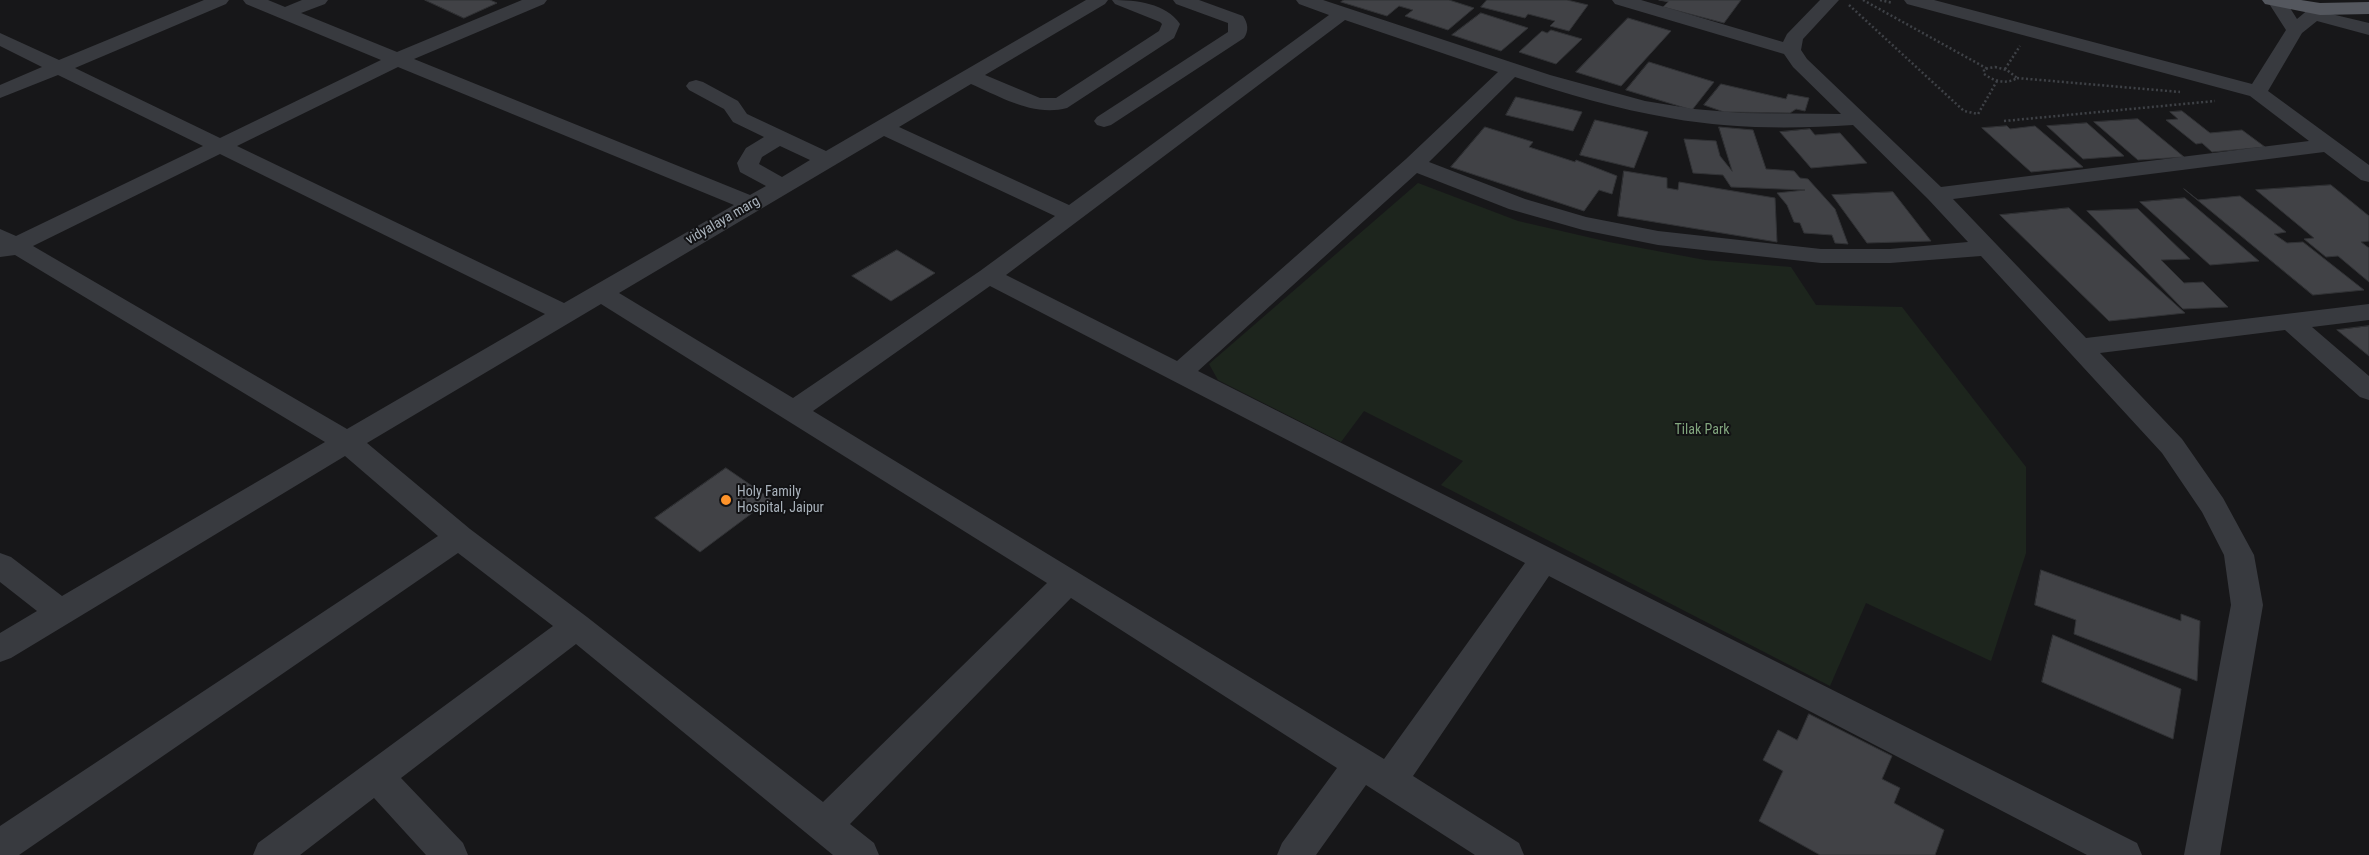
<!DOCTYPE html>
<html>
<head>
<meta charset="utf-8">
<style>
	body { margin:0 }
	canvas { display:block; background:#171719 }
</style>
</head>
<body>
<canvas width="2369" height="855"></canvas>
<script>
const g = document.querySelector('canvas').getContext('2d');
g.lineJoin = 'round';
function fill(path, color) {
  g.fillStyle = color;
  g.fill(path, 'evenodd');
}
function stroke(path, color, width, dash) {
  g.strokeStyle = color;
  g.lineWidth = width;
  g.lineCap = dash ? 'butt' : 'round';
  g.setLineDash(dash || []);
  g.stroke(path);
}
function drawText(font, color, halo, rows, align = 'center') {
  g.font = font + ' "Roboto Condensed",sans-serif';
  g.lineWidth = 4;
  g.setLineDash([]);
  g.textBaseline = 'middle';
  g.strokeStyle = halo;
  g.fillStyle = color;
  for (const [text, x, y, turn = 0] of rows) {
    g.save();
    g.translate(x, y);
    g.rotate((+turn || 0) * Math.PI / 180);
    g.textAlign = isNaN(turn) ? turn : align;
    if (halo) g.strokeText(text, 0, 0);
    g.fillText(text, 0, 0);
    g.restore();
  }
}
fill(new Path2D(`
	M1418,183l100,38 91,21 96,18 86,7 25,38 86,2 124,160v86l-35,108 -125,-58 -36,83 -389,-201 22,-24 -99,-50 -23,31 -123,-62 -9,-16z`), '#1d251d');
const building = new Path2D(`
	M425,0h65l7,3 -33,15z
	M1344,0h105l25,8 -26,22 -43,-14 8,-6 -14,-4 -12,10 -46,-14z
	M1487,0h80l21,5 -19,26 -19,-5 5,-5 -27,-7 -3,4 -44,-11z
	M1659,0h82l-17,23 -61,-16 5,-5z
	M1481,13l47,15 -27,23 -49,-16z
	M1628,18l43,13 -50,55 -45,-14z
	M1551,30l31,9 -26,25 -37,-12 23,-21 5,2z
	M1649,62l65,20 -22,28 -66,-20z
	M1721,84l65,15 2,-5 21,4 -4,13 -9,-2 -6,4 -66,-1 -20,-7z
	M1516,97l66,15 -9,19 -67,-16z
	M2182,111l28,22 32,-3 23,17 -53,5 -10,-9 -6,1 -30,-24 12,-1 -8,-7z
	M2138,119l46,38 -46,3 -44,-38z
	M1595,120l53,12 -14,36 -54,-13z
	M2087,123l37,33 -41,3 -36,-33z
	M2007,126l3,3 25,-3 48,41 -52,5 -49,-44z
	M1485,127l48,15 -4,5 46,15 1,-2 41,16 -5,18 -13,-4 -15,21 -133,-44z
	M1719,127l34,3 13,39 28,2 6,7 8,1 27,30 13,35 -13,-1 -3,-8 -28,-2 -4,-10 -6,-1 -7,-17 -10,-12 28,-3 -74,-3 -8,-12 -30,-2 -9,-34 32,2 4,15 12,15z
	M1810,129l5,6 25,-2 27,30 -56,5 -31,-36z
	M1624,171l43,7v10l11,2 1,-8 96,16 2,44 -159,-26z
	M2331,185l38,31v25l-8,1 8,6v34l-31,-26 -12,1 -22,-18 10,-1 -58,-48z
	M2184,189l14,11 42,-4 46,36 -12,2 13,9 16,-1 61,48 -51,5z
	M1893,192l38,49 -64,2 -35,-48z
	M2185,198l74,63 -49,4 -70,-63z
	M2069,208l116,105 -76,8 -109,-106z
	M2138,209l52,50 -29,1 23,23 19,-1 25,25 -45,2 -96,-98z
	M897,250l38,23 -44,28 -39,-25z
	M2369,326v30l-32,-26z
	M726,468l45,31 -71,53 -45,-34z
	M2041,570l140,51v-7l19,7 -3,60 -123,-47 2,-14 -41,-15z
	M2053,635l128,54 -8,50 -131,-57z
	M1809,714l83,42 -10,23 18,9 -6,15 50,27 -9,25h-115l-61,-34 24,-50 -20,-11 15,-30 19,10z`);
fill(building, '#414246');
stroke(building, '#313235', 1);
stroke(new Path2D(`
	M1863,0l123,68
	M1880,0l13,3
	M1849,5l115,106 14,3 19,-33
	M1995,67l12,3 10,8c-11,7 -23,3 -33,-4v-5z
	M2005,69l15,-23
	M2017,78l163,14
	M2004,121l211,-20`), '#3e4146', 2.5, [2, 2.5]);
fill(new Path2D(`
	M204,0h25l-3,4 -151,64 145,70 161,-78 -135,-56 -3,-4h25l17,7 17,-7h26l-3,4 -24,9 96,39 125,-52h25l-3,4 -130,55 336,136 16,-9 -26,-14 -3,-9 9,-15 18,-11 -31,-15 -9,-13 -35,-19 -3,-4 3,-4 7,-2 7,2 35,19 9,13 79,37 260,-151h22l-3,4 -120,71 55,23h16l103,-67 3,-7 -2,-2 -45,-18 -3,-4c24,0 54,3 68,24l-6,14 -107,70c-33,9 -66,-11 -96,-24l-72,43 170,78 260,-190 -30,-11 -3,-4h27l227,75 95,26 49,8 47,4 100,1 -48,-47 -9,-13 -169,-50 -3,-4h29l142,42 4,-8 33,-34h19l-36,39 -2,11 6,9 134,128 368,-46 -59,-45 -343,-92 -3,-4h30l318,84 34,-54 -18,-28 1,-2h16l12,19c10,-8 16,-17 30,-14l2,4 -2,4 42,10v12l-52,-14 -15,12 -34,58 101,74v17l-8,-2 -37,-28 -371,47 133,139 283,-34v16l-57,7 57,49v24l-9,-3 -75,-67 -185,23 82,86 41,59 31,57 9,50 -43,250h-36l47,-250 -7,-50 -22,-43 -40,-59 -181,-197 -91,7h-69l-163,-18 -75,-15 -74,-21 -92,-36 -219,198 939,472 5,12h-55l-538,-279 -136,200 106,67 5,12h-49l-109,-70 -50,70h-39l5,-12 55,-75 -266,-170 -221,226 24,19 5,12h-46l-257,-211 -175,134 62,65 5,12h-42l-52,-57 -74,57h-47l5,-12 295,-217 -95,-73 -439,302h-19v-29l438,-290 -93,-80 -334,202 -11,4v-29l37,-22 -37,-29v-29l11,4 51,39 263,-154 -310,-187 -15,2v-28l16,7 187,-90 -145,-71 -58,23v-13l42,-18 -42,-21v-13l59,27zM1345,20l153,52 -92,87 -229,202 -171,-86zM398,67l336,138 -170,98 -327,-157zM1515,77c51,17 102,32 155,41 60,11 122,11 183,7l75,74 40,43 -78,7h-69l-163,-18 -72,-14 -61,-18 -96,-37zM884,136l171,80 -75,55 -187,127 -174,-105zM780,146l30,14 -28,17 -23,-13 3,-7zM220,154l325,160 -198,115 -314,-183zM990,286l535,277 -141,196 -571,-348zM601,304l446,279 -224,219 -236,-185 -117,-88 -103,-86z
	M1173,0h26l44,16c5,7 6,15 1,22l-133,87 -7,2 -7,-2 -3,-4 3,-4 131,-85v-9l-52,-19z`), '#383a3f');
fill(new Path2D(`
	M2262,0h39l19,3 49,-1v12l-49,1 -55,-11z`), '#54575e');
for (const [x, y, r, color] of [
	[726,500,6,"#fe932a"]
]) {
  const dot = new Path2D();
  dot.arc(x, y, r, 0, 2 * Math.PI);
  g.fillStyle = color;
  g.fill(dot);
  stroke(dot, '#121214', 2);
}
drawText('14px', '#a8b1ba', '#121214', [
	["vidyalaya marg",723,221,-30]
]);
drawText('14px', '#82a67e', '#121214', [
	["Tilak Park",1702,430]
]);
drawText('14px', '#a8b1ba', '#121214', [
	["Holy Family",737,492],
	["Hospital, Jaipur",737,508]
], 'left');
</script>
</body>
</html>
